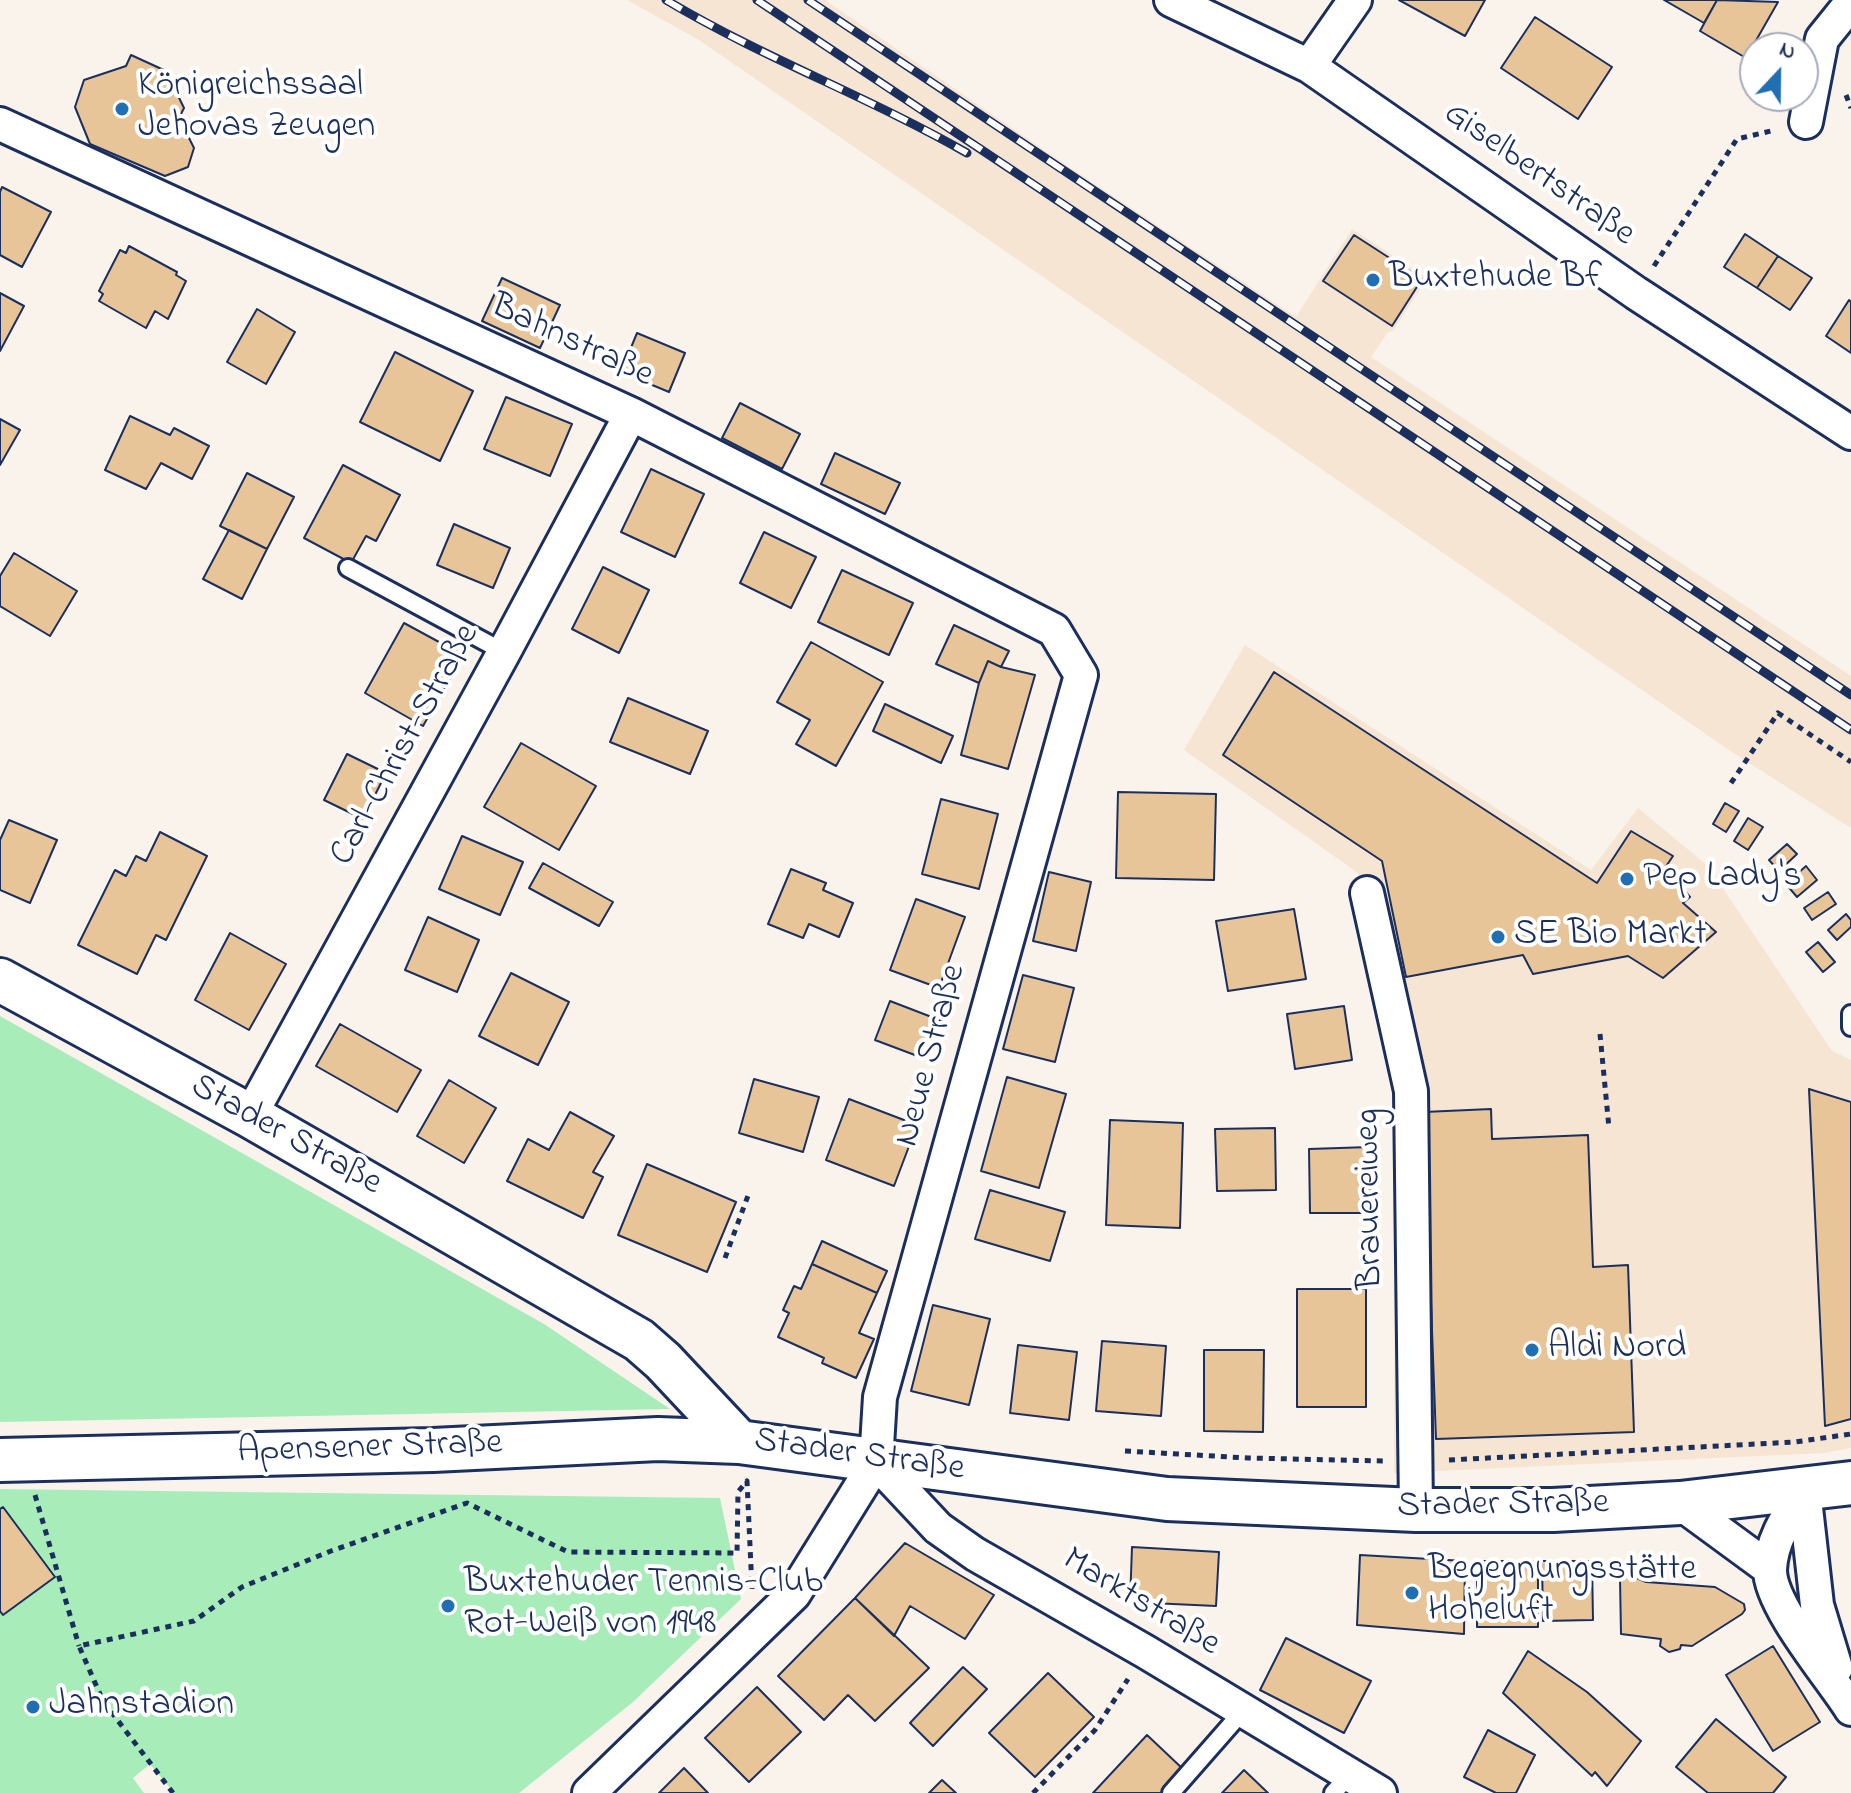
<!DOCTYPE html>
<html>
<head>
<meta charset="utf-8">
<style>
	body { margin:0 }
	#map { position:relative; width:1851px; height:1793px; overflow:hidden; background:#faf3eb; font-family:"Indie Flower",sans-serif }
	canvas { display:block }
	.north { position:absolute; left:1739px; top:32px; width:80px; height:80px; box-sizing:border-box; background:#fff; border:2px solid #a4acbf; border-radius:50%; rotate:22deg; font-size:22px; font-weight:700; line-height:32px; text-align:center; color:#1b2f5e }
	.north::after { content:''; display:block; margin:auto; width:28px; height:36px; background:#1f6fb2; clip-path:polygon(50% 0,100% 100%,50% 72%,0 100%) }
</style>
</head>
<body>
<div id="map">
<canvas width="1851" height="1793"></canvas>
<div class="north">N</div>
</div>
<script>
const g = document.querySelector('canvas').getContext('2d');
g.lineJoin = 'round';
function fill(path, color) {
  g.fillStyle = color;
  g.fill(path, 'evenodd');
}
function stroke(path, color, width, dash) {
  g.strokeStyle = color;
  g.lineWidth = width;
  g.lineCap = dash ? 'butt' : 'round';
  g.setLineDash(dash || []);
  g.stroke(path);
}
function drawText(font, color, halo, rows, align = 'center') {
  g.font = font + ' "Indie Flower",sans-serif';
  g.lineWidth = 8;
  g.setLineDash([]);
  g.textBaseline = 'middle';
  g.strokeStyle = halo;
  g.fillStyle = color;
  for (const [text, x, y, turn = 0] of rows) {
    g.save();
    g.translate(x, y);
    g.rotate((+turn || 0) * Math.PI / 180);
    g.textAlign = isNaN(turn) ? turn : align;
    if (halo) g.strokeText(text, 0, 0);
    g.fillText(text, 0, 0);
    g.restore();
  }
}
fill(new Path2D(`
	M627,0h198l232,159 239,158 56,-88 75,49 -34,53 -5,1 -17,25 480,319v152l-122,-78 -1030,-710z
	M1245,645l346,225 47,-62 70,58 124,185 19,9v388l-27,5 -430,20 1,-378 -37,-222 -174,-123z`), '#f5e5d2');
fill(new Path2D(`
	M0,1016l544,308 126,85 -670,13z
	M0,1489l720,9 21,101 -108,103 -114,91h-345l-24,-29 -17,14 11,15h-144z`), '#a8edb9');
const building = new Path2D(`
	M1399,0h86l-20,36z
	M1664,0h53l-13,23z
	M1717,0l61,2 -32,56 -46,-27z
	M1535,17l77,50 -34,52 -77,-51z
	M131,55l35,16 18,37 -5,10 15,30 -6,19 -23,9 -75,-32 -15,-37 9,-27 42,-14z
	M2,187l49,25 -29,55 -22,-12v-63z
	M1745,234l33,22 -21,32 -33,-21z
	M1354,235l68,44 -30,47 -69,-45z
	M129,246l48,26 -1,3 10,6 -18,38 -13,-8 -9,17 -47,-27 4,-7 -4,-3 21,-41 6,3z
	M1778,256l34,22 -22,32 -33,-22z
	M502,278l58,27 -20,43 -58,-27z
	M0,293l24,13 -24,45z
	M1849,300l2,2v51l-25,-17z
	M257,309l38,23 -29,52 -39,-22z
	M637,333l48,20 -16,39 -48,-20z
	M395,352l78,39 -33,70 -80,-39z
	M506,397l66,27 -22,52 -66,-27z
	M740,403l60,31 -18,35 -60,-31z
	M130,416l40,19 4,-7 35,18 -17,33 -31,-16 -15,26 -41,-19z
	M0,419l20,11 -20,35z
	M835,453l65,30 -15,31 -64,-30z
	M343,465l57,30 -24,46 -10,-5 -15,27 -47,-25z
	M651,469l53,25 -29,63 -54,-25z
	M247,473l47,24 -27,52 -47,-23z
	M454,524l56,24 -17,40 -56,-23z
	M229,530l38,19 -25,50 -39,-20z
	M764,532l52,25 -25,51 -51,-25z
	M14,553l63,38 -27,45 -50,-30v-30z
	M603,567l46,23 -30,63 -47,-24z
	M842,570l71,33 -24,52 -71,-33z
	M404,623l59,32 -40,71 -58,-33z
	M954,625l55,26 -8,16 -13,-6 -9,22 -43,-19z
	M811,642l72,40 -47,84 -40,-22 14,-24 -33,-18z
	M988,661l13,6 34,8 -27,94 -47,-14 18,-72z
	M1274,672l323,211 34,-52 42,25 -8,12 25,29 -7,6 33,29 -53,46 -35,-22 -95,18 -10,-19 -117,22 -24,-116 -159,-106z
	M628,698l80,33 -18,43 -80,-32z
	M885,704l68,32 -12,27 -68,-32z
	M521,743l75,43 -37,64 -75,-43z
	M347,754l39,19 -23,46 -39,-19z
	M1118,792l98,2 -2,86 -98,-2z
	M941,799l57,15 -19,75 -57,-15z
	M1725,803l14,8 -13,21 -13,-8z
	M1748,818l15,9 -15,23 -14,-9z
	M9,820l48,20 -27,63 -30,-13v-50z
	M160,832l47,24 -41,84 -10,-5 -19,39 -59,-29 37,-75 11,6 10,-20 10,5z
	M462,836l61,26 -23,53 -61,-26z
	M1787,844l10,10 -18,17 -10,-11z
	M543,863l70,39 -14,24 -70,-38z
	M1806,866l11,14 -20,17 -11,-13z
	M791,869l35,14 -3,7 30,13 -14,34 -30,-13 -6,14 -35,-14z
	M1049,872l42,10 -15,69 -43,-10z
	M1828,892l8,12 -24,16 -8,-12z
	M916,899l49,18 -26,71 -49,-18z
	M1294,909l12,70 -78,12 -12,-70z
	M1846,914l5,6v7l-14,13 -9,-10z
	M428,917l51,23 -22,52 -52,-22z
	M230,933l56,31 -37,66 -54,-30z
	M1818,942l17,20 -12,10 -17,-20z
	M511,973l58,29 -31,63 -59,-29z
	M1023,975l51,13 -19,74 -52,-13z
	M890,1001l52,20 -14,39 -53,-20z
	M1344,1006l8,54 -57,9 -8,-55z
	M340,1024l81,46 -24,42 -81,-46z
	M1007,1077l59,17 -27,94 -58,-17z
	M754,1079l65,18 -16,55 -64,-19z
	M449,1080l47,28 -32,55 -47,-27z
	M1809,1089l42,13v317l-26,7z
	M849,1099l68,26 -23,61 -68,-26z
	M1491,1109l1,30 96,-4 5,132 35,-2 6,167 -198,7 -12,-327z
	M570,1112l44,24 -21,36 10,5 -20,41 -76,-37 21,-42 21,11z
	M1110,1120l73,3 -3,105 -74,-3z
	M1275,1128l1,62 -59,1 -2,-62z
	M1370,1147l1,66h-61l-1,-64z
	M647,1164l89,38 -29,70 -89,-37z
	M990,1190l75,22 -15,49 -75,-22z
	M822,1241l65,30 -10,22 -65,-29z
	M812,1264l65,29 -18,40 15,6 -18,39 -34,-15 2,-5 -46,-21 11,-24 -6,-3 11,-24 7,3z
	M1297,1289h69v118h-69z
	M933,1305l57,14 -21,86 -58,-14z
	M1102,1341l64,5 -5,70 -65,-5z
	M1018,1345l59,7 -8,68 -59,-7z
	M1204,1350h60l-1,82 -59,-1z
	M3,1507l52,70 -52,38 -3,-4v-102z
	M905,1543l89,52 -29,44 -55,-33 -16,30 -39,-38z
	M1132,1547l87,5 -3,54 -86,-4z
	M1360,1555l105,6 -1,73 -107,-9z
	M1477,1561h61v66h-61z
	M1542,1561h50l1,59 -50,1z
	M1625,1573l21,9 69,5 29,17 1,6 -3,4 -50,32 -11,-1 -1,4 -11,3 -9,-6 1,-7 -40,-5 -1,-55z
	M855,1598l74,70 -54,53 -27,-26 -24,25 -46,-44z
	M1286,1638l85,43 -27,52 -84,-43z
	M1773,1646l47,76 -47,29 -47,-76z
	M1528,1651l59,41 54,49 -34,45 -12,-14 -3,4 -89,-83z
	M963,1667l24,22 -54,57 -23,-23z
	M1048,1673l46,44 -59,60 -46,-44z
	M757,1687l44,45 -52,50 -44,-44z
	M1716,1719l70,58 -13,16h-65l-32,-26z
	M1488,1730l47,25 -19,38h-20l-32,-16z
	M1147,1735l37,35 -21,23h-70z
	M684,1768l24,25h-49z
	M1244,1770l24,23h-46z
	M942,1780l14,13h-27z`);
fill(building, '#e8c599');
stroke(building, '#1b2f5e', 2);
const service = new Path2D(`
	M348,568l156,84
	M1851,1014v13
	M1171,1793l71,-81
	M1333,1793l17,-18`);
const minor = new Path2D(`
	M1171,0l138,66 327,227 215,140
	M1309,66l46,-66
	M1806,122l16,-83 29,-36
	M0,124l631,290 423,216 27,45 -201,722 -4,65 -82,132 -205,199
	M1367,893l44,198 5,419
	M250,1116l254,-464 127,-238
	M876,1462l62,66 37,26 171,98 234,141
	M1804,1490c-15,24 -33,50 -34,80 0,36 61,107 81,139
	M1804,1490l13,115 19,63
	M1680,1503l90,66`);
const tertiary = new Path2D(`
	M0,980l250,136 389,224 24,21 76,81
	M0,1460l433,-10 225,-11 81,3 428,57 249,11h137l127,-7 171,-20`);
stroke(service, '#1b2f5e', 22);
stroke(minor, '#1b2f5e', 38);
stroke(tertiary, '#1b2f5e', 48);
stroke(new Path2D(`
	M1846,95l5,13
	M1654,266l83,-127 38,-9
	M1731,783l47,-70 73,49
	M1600,1034l9,94
	M725,1258l24,-65
	M1125,1451l123,7 135,3
	M1449,1460l346,-18 56,-8
	M35,1495l44,151
	M173,1793l-70,-92 -24,-55 115,-25 48,-34 89,-36 136,-48 101,49 169,1 1,-61 9,-11 5,108
	M1033,1793l62,-63 33,-51`), '#1b2f5e', 5, [6, 6]);
stroke(service, '#fff', 16);
stroke(minor, '#fff', 32);
stroke(tertiary, '#fff', 42);
const rail = new Path2D(`
	M666,0c97,58 203,97 301,153
	M757,0l1094,730
	M808,0l1043,695`);
stroke(rail, '#1b2f5e', 9);
stroke(rail, '#fff', 6, [18]);
for (const [x, y, r, color] of [
	[122,109,8,"#1f6fb2"],
	[1373,280,8,"#1f6fb2"],
	[1627,879,8,"#1f6fb2"],
	[1498,937,8,"#1f6fb2"],
	[1532,1350,8,"#1f6fb2"],
	[1412,1593,8,"#1f6fb2"],
	[448,1606,8,"#1f6fb2"],
	[33,1707,8,"#1f6fb2"]
]) {
  const dot = new Path2D();
  dot.arc(x, y, r, 0, 2 * Math.PI);
  g.fillStyle = color;
  g.fill(dot);
  stroke(dot, '#fff', 3);
}
drawText('36px', '#1b2f5e', '#fff', [
	["Königreichssaal",138,88],
	["Jehovas Zeugen",138,129],
	["Buxtehude Bf",1389,280],
	["Pep Lady's",1643,879],
	["SE Bio Markt",1514,937],
	["Aldi Nord",1548,1350],
	["Begegnungsstätte",1428,1572],
	["Hoheluft",1428,1613],
	["Buxtehuder Tennis-Club",464,1585],
	["Rot-Weiß von 1948",464,1626],
	["Jahnstadion",49,1707]
], 'left');
drawText('36px', '#1b2f5e', '#fff', [
	["Giselbertstraße",1538,176,35],
	["Bahnstraße",571,343,25],
	["Carl-Christ-Straße",407,746,-61],
	["Neue Straße",933,1056,-75],
	["Stader Straße",285,1137,29],
	["Brauereiweg",1372,1199,-91],
	["Apensener Straße",370,1450,-2],
	["Stader Straße",859,1457,8],
	["Stader Straße",1503,1507,-1],
	["Marktstraße",1140,1604,31]
]);
</script>
</body>
</html>
